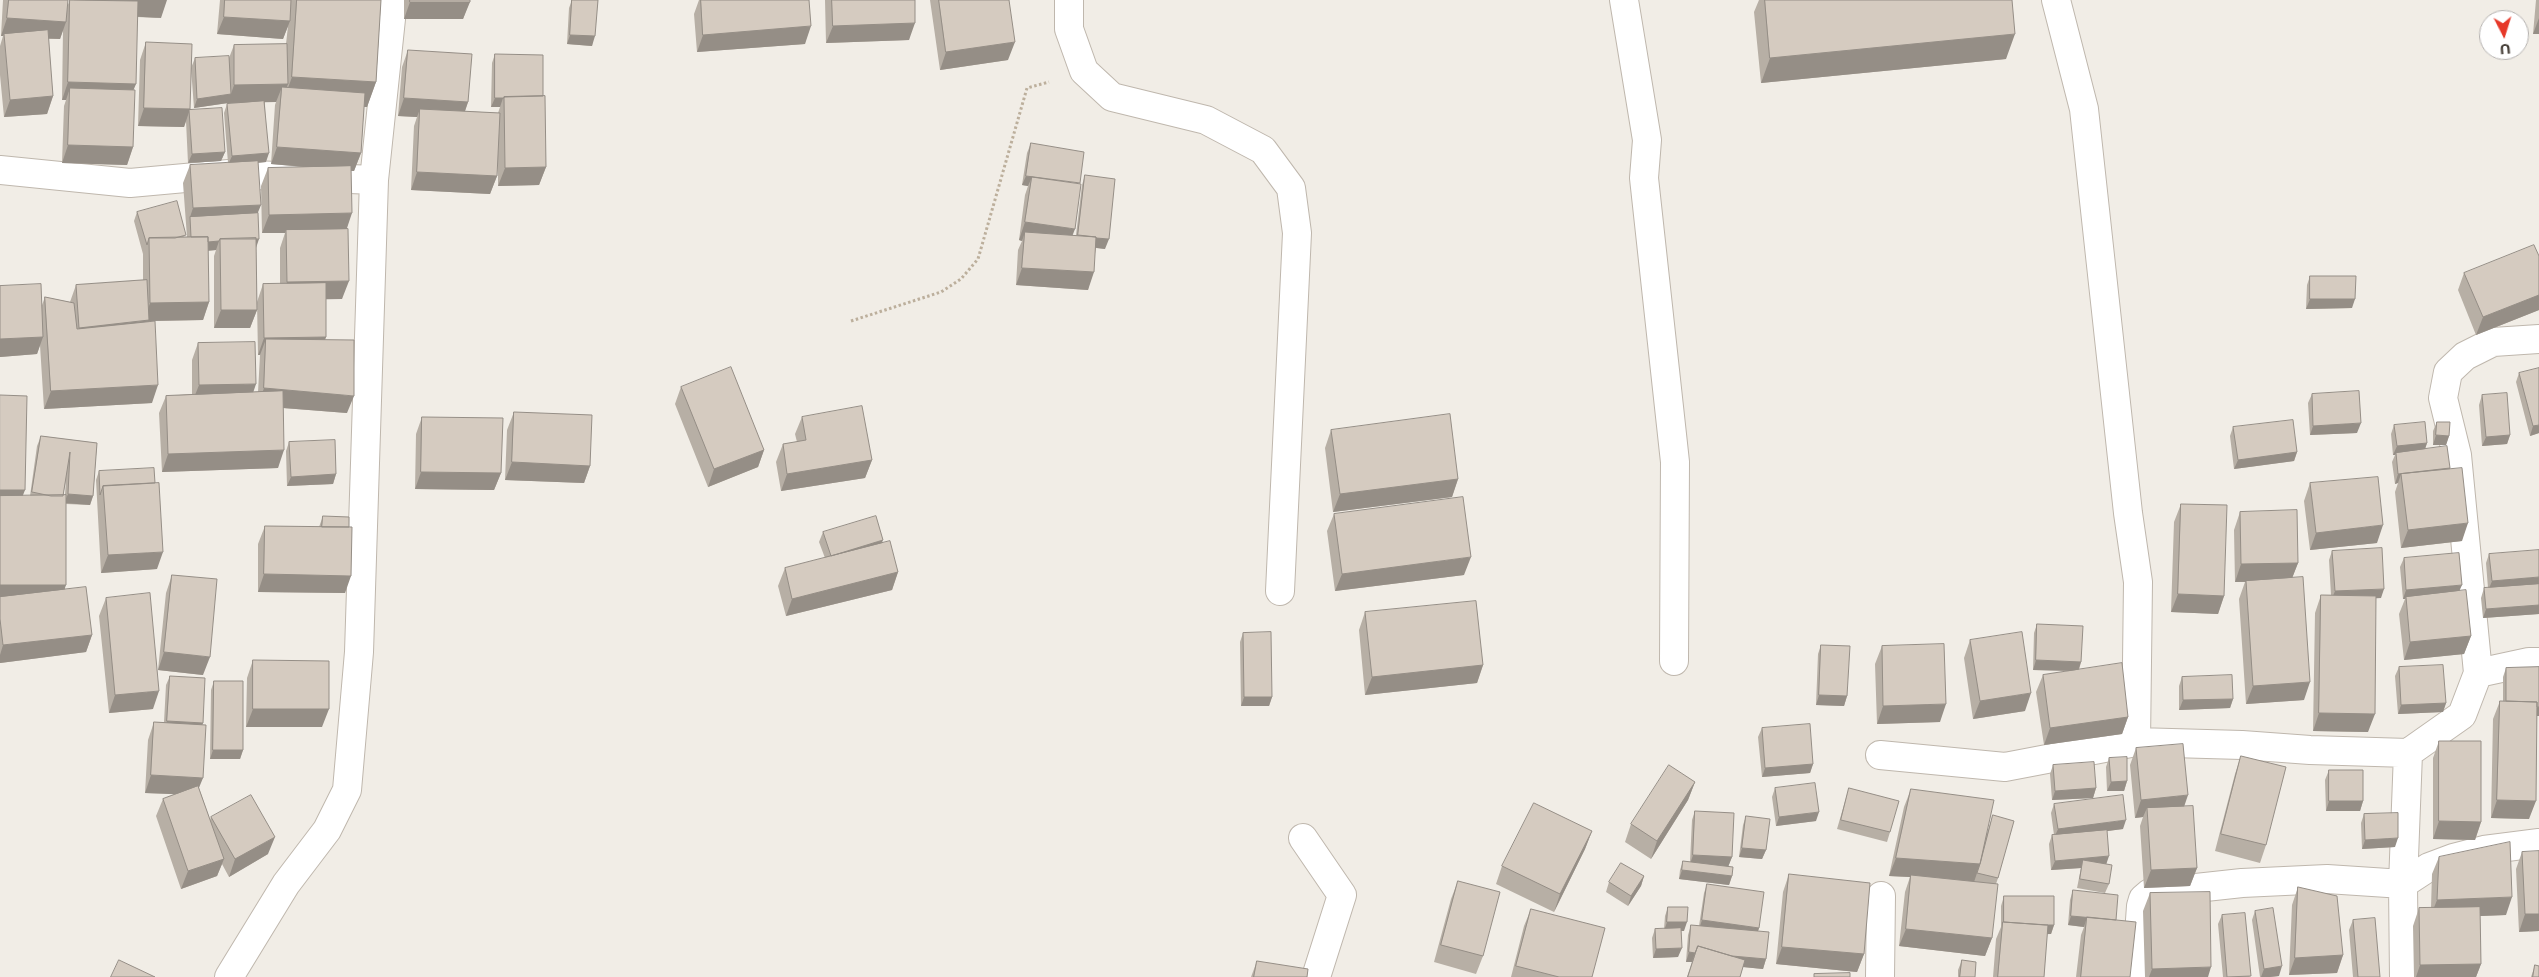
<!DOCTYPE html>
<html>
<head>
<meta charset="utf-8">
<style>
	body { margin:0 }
	#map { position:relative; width:2539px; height:977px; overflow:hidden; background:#f1ede6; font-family:Montserrat,sans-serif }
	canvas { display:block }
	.north { position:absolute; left:2479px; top:10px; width:50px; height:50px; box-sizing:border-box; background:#fff; border:1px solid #b4b1af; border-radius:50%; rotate:175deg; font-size:14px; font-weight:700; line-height:20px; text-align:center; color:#443d36 }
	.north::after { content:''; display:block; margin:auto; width:18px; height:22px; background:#e63829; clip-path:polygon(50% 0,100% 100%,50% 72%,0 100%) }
</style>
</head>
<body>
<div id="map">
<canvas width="2539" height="977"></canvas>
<div class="north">U</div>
</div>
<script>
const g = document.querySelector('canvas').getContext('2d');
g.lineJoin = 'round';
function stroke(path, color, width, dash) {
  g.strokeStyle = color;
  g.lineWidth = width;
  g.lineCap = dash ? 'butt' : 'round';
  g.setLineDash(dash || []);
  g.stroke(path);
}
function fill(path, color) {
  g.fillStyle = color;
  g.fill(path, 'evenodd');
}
const minor = new Path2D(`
	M1069,0v29l15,42 28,26 94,23 57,30 28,38 6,45 -17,358
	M1624,0l23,140 -3,38 31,284 -1,199
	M2056,0l28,109 44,404 10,69 -2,160
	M0,170l130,13 99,-9 145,6
	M2478,673l51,-11h10
	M2408,753l54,-38 16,-42 -21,-218 -14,-57 5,-26 17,-16 28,-14 46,-3
	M1880,755l125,12 131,-25 106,3 68,5 98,3 -5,131 1,93
	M1303,838l39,57 -26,82
	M229,977l57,-93 41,-54 20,-40 12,-138 15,-472 19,-180
	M1880,977l1,-81
	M2136,977l5,-71 2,-7 7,-6 92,-10 85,-4 76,5 26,-17 24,-9 31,-8 55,-7`);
stroke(minor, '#bfb7ad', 30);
stroke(new Path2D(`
	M851,321l90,-29 20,-13 17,-20 49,-171 22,-6`), '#bcaf9c', 3, [2.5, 2.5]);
stroke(minor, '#fff', 28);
fill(new Path2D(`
	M3,0h65l-1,7 3,-7 91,18 -24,-1 -4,73v57l-6,18 -65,-2 2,-57 2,-6h-4l1,-70 -3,9h-12l5,57 -6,18 -43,3 -4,-42v-29l3,-10h-2z
	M220,0h161l-5,82 -9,25h-3l-3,46 -7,18h-3l-9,128h-16v38l-1,3 22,73 -64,-5 -5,60 -116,4 -3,-59 7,-17 26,-2v-34l6,-17 55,49h5l2,-37h-2l-1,-53 6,-18h17v-36l5,-15h-23l-1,-47 7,-18 35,-1 -32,-3 4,-59 1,-3h-11l1,60 -8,1v50l-2,35 1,62 -7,18h-36v-72l2,-6 -8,1 1,51 -6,18 -54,1 3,82 -108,6 -4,-64 -3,9 -37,3v-71l42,19 3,-8 25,5 6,-17 67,-5v-26l-9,-33 3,-9 48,25h2l-4,-54 7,-18 38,-2 -4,-50 3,-9 18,-1h-17l-34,5 -3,-40 4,-10h34l5,-13 52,-1 2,-18 -5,13 -66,-5z
	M404,0h66l-7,19h-59z
	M572,0h26l-6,46 -25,-2 2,-36z
	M699,0h110l-4,44 -108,8 -3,-38z
	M825,0h90l-6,40 -83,3z
	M930,0h79l-1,60 -68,10z
	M1759,0h253l-6,59 -245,24 -7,-71z
	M2536,0h3v34h-6z
	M146,42l44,67v1l35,42 -4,9 -33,2 -2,-42 -2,6 -46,-1 2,-66z
	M408,50l60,52 -3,9 33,2 2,-6h-9l1,-44 3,-9 48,42 3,71 -7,18 -41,1v-31l-1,21 -7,18 -79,-4 3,-64 3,-9 -19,-1 4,-49z
	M1031,143l41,92h4l6,-50 3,-10 20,74 -9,-1 -8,42 -72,-5 2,-35 4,-9 -3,-1 6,-45 3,-9 -6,-1 5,-32z
	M2539,256v54l-63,25 -18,-45 6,-17z
	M2310,276l42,32 -46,1 1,-24z
	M2519,373l20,60 -9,3 -14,-54z
	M681,387l83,63 -6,17 -50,20 -33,-83z
	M2312,394l45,39 -47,2 -2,-32z
	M0,395l23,101h7l7,-50 4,-10 56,7 -4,53 -3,9 -24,-1 -1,85 27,46 -6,17 -86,11zM66,480l-1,15 -2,1z
	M2482,395l28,40 -3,9 -25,2 -3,-41z
	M514,412l76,54 -6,17 -79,-3 2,-50z
	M422,417l79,56 -7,17 -79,-1 1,-55z
	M802,417l70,43 -7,18 -84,13 -5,-29 7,-18 14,-2 -2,-8z
	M2437,422l12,14 -3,9h-13v-14z
	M2394,425l33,18 -2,6 25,19 12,73 -61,7 -6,-56 3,-9 -3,1 -3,-22 3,-7h-2l-2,-21z
	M2233,427l64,25 -3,9 -60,8 -4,-33z
	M1331,430l127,49 -6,18 -119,15 -8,-64z
	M289,442l47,32 -3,10 -46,2 -1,-35z
	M99,471l58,98 -56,4 -5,-93z
	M2310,483l67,60 -67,7 -6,-49z
	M2181,504l43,92 -6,18 -47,-2 3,-90z
	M2240,512l58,51 -6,15 12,122 -58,4 -7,-105 6,-17h-10l-1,-52z
	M1334,514l130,61 -129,16 -8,-60z
	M323,516l26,11 -4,66 -87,-1v-48l7,-18 54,1z
	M823,532l59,11 16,29 -6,18 -106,26 -8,-30 7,-18 40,-10 -6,-16z
	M2332,551l49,47h-5l-8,134 -55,-1 2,-118 6,-18h10l-2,-35z
	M2489,554l50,30v30l-56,4 -2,-20 3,-10h4l-2,-25z
	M2404,558l56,33 11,45 -7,18 -60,6 -5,-46 6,-15h-2l-3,-32z
	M172,575l31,100 -45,-5 8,-77z
	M106,598l47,111 -44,4 -10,-97z
	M1365,612l118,53 -6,18 -112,12 -6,-65z
	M2037,624l44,38 -2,8 49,47 -6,17 -78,11 -8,-53 7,-17 26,-4 -36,-1 1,-37z
	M1243,633l29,64 -3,9h-28l-1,-64z
	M1970,640l55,71 -52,8 -9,-61z
	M1821,645l26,51 -3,10 -28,-1 2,-51z
	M1882,646l58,76 -63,2 -2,-60z
	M253,660l69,67h-76l1,-49z
	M2399,667l47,36 -3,9 -45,2 -3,-38z
	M2539,667v49h-2l-8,103 -38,-1 2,-99 7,-18h3v-24l3,-9z
	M170,676l32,48 -3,64 11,32 1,-3 57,37 -39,23 -7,-13 -5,12 -36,13 -25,-73 7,-17 12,-5 -30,-1 3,-53 6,-18h10l2,-37z
	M2182,677l51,22 -3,9 -51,2v-24z
	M214,681l29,69 -3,9h-30l1,-69z
	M1762,728l51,36 -3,9 -48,4 -4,-40z
	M2439,741l42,81 -6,18 -42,-1v-81z
	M2136,748l48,58 13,62 -7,18 -46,2 -4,-62 3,-9 -8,1 -5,-53z
	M2241,756l25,89 -6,18 -45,-12 20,-77z
	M2109,758l18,23 -3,10h-17l-1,-24z
	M2053,765l43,23 -3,10 -41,2 -2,-26z
	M2329,770l34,31 -3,10h-34l-1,-31z
	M1695,782l-7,18 -37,59 -26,-17 6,-18z
	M1775,788l41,33 -40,5 -4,-29z
	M1849,788l41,44 -3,10 -50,-13 9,-31z
	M1911,789l76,44 6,-18 5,63 -2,6 -4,54 -7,18 -86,-10 6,-54 5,-15 -21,-1 15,-69z
	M2054,804l69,25 -16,2 -1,33 3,20 -4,9 -28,-5 4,-20 -30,2 -2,-26 3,-9h2l-3,-22z
	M1695,811l37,46 -4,10 4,9 -3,9 -50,-6 1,-9 3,-9 7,1 2,-42z
	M2364,814l31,33 -33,2 -1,-26z
	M1746,816l20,34 -4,9 -23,-2 4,-32z
	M1592,831l-7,18 -31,63 -58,-28 6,-18z
	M2522,852l17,79 -20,1 -3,-63z
	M2439,857l67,58 -26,1 1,48 -5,13h-62l-1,-51 6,-18h12l1,-34z
	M1789,874l75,80 -7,18 -81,-8 7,-72z
	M1644,876l-3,10 -13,20 -22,-14 3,-10z
	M1458,881l25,75 -7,18 -42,-12 17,-63z
	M1707,884l52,44 -1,3 8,28 -3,10 -20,-2 -3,10h-53l5,-15h-6l2,-27 3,-10 8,1 5,-33z
	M2298,887l45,68 -6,18 -48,2 3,-70z
	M2073,890l43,30 14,57h-54l5,-42 3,-8 -16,-2 2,-25z
	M2150,893l58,84h-63l-2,-66z
	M2004,896l50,29 -3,9h-4l-3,43h-51l3,-38 5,-12v-21z
	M1668,907l16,24h-3l-3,26 -25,1 -1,-20 3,-9h9l1,-13z
	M1531,909l61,68h-81l13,-51z
	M2255,911l24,65 -9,1h-10l-8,-57z
	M2222,915l28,62h-27l-5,-53z
	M2353,920l27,57h-27l-4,-47z
	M1962,960l13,17h-17v-7z
	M1257,961l50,16h-56z
	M2535,965l4,12h-8z`), '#b7afa5');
fill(new Path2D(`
	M74,0h93l-6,18 -91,-5z
	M410,2h60l-7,17h-59z
	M224,17l66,4 -7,18 -66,-5z
	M7,18l59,4 -6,17 -55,-3 -1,-2 -1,2h-2z
	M2539,18v16h-6z
	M915,23l-6,17 -83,3 7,-17z
	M811,26l-6,18 -108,8 6,-17z
	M2015,34l-9,25 -245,24 9,-25z
	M570,35l25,1 -3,10 -25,-2z
	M1015,42l-7,18 -68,10 6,-18z
	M292,77l84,5 -9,25 -84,-5z
	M68,82l68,2 -7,17 -59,-13 -4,12h-4z
	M288,84l-7,18 1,-15 -6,15 -48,1 -34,5 3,-9 34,-5 3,-9z
	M53,96l-6,18 -43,3 6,-17z
	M404,98l64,4 -6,18 -42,-11 -3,8 -19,-1z
	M495,98h8l-3,9h-9z
	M144,108l46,1 -6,18 -46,-1z
	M68,145l65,2 -6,18 -65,-2z
	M277,147l84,6 -7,18 -83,-7z
	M225,152l-4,9 -33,2 4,-9z
	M269,153l-3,9 -38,3 4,-9z
	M546,167l-7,18 -41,1 7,-18z
	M417,172l80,4 -7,18 -79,-4z
	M1026,176l54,7 -48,-6 -4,9 -6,-1z
	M261,205l-7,17 -64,-5 3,-9z
	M352,213l-6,18 -60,-1 -1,3h-23l7,-18z
	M1025,222l50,7 -7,18 -43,-15 -3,9 -3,-1z
	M1078,236l31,3 -4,10 -30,-4z
	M259,239l-3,9 -36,-7z
	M219,241l-3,9 -28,2 3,-9z
	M1022,268l72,4 -6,18 -72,-5z
	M349,281l-7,18 -61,1 6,-18z
	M2539,295v15l-63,25 7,-18z
	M2310,299h45l-3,9 -46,1z
	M209,302l-6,18 -54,1 -6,17 -70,7 6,-17 65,-7 6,-18z
	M221,310h36l-7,18h-36z
	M43,337l-6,17 -37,3v-18z
	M326,337l-7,17 -53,-15 -6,16h-2l6,-17z
	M256,384l-6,18 -58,1 7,-18z
	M158,385l-6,18 -108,6 7,-18z
	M264,388l90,8 -7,17 -89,-7z
	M2361,423l-4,10 -47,2 3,-9z
	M2539,425v8l-9,3 3,-10z
	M2436,435l13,1 -3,9h-13z
	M2510,435l-3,9 -25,2 4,-9z
	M2427,443l-3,9 -28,1 -1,2h-2l4,-9z
	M284,450l-6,18 -116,4 6,-18z
	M764,450l-6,17 -50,20 6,-18z
	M2297,452l-3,9 -60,8 4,-9z
	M872,460l-7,18 -84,13 6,-17z
	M512,462l78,4 -6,17 -79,-3z
	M421,472l80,1 -7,17 -79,-1z
	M336,474l-3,10 -46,2 4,-9z
	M2398,474h3l-3,9 -3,1z
	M1458,479l-6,18 -119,15 7,-18z
	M0,490h25l-7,18h-18z
	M68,494l25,2 -3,9 -26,-2z
	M2468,523l-6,18 -61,7 7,-18z
	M2383,525l-6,18 -67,7 6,-17z
	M883,540l-4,10 -48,6z
	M163,552l-6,17 -56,4 7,-18z
	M1471,557l-7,18 -129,16 7,-17z
	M2298,563l-7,18 -56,1 6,-18z
	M898,572l-6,18 -106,26 6,-17z
	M264,574l87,2 -6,17 -87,-1z
	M2539,577v7l-1,2 -50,5 4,-10z
	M0,585h66l-6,17 -60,1z
	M2462,585l-4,9 -52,3 -1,2h-2l3,-9z
	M2384,589l-3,9 -50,3 4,-10z
	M2178,594l46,2 -6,18 -47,-2z
	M2539,605v9l-56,4 3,-9z
	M92,635l-6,17 -86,11v-8l3,-10z
	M2471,636l-7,18 -60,6 6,-18z
	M164,652l46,5 -7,18 -45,-5z
	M2036,660l45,2 -3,9 -45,-1z
	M1483,665l-6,18 -112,12 7,-18z
	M2310,682l-6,18 -58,4 7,-18z
	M159,691l-6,18 -44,4 6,-18z
	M2031,693l-6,18 -52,8 7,-18z
	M1819,695l28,1 -3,10 -28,-1z
	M1244,697h28l-3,9h-28z
	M2233,699l-3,9 -51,2 4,-10z
	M2446,703l-3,9 -45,2 3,-9z
	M1946,704l-6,18 -63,2 6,-18z
	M2539,707v9h-36z
	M253,709h76l-7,18h-76z
	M2319,713l56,1 -7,18 -55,-1z
	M2128,717l-6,17 -78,11 6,-17z
	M167,721l36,2 -3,9 -36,-2z
	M213,750h30l-3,9h-30z
	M1813,764l-3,9 -48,4 3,-9z
	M151,775l52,3 -7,17 -51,-2z
	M2127,781l-3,10h-17l4,-9z
	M1695,782l-7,18 -37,59 6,-18z
	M2096,788l-3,10 -41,2 3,-9z
	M2188,795l-6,18 -35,-5 -4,9 -8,1 6,-18z
	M2497,800l39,1 -7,18 -38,-1z
	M2329,801h34l-3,10h-34z
	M1819,812l-3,9 -40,5 3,-9z
	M2126,820l-3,9 -69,9 4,-9z
	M2439,821l42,1 -6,18 -42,-1z
	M1592,831l-7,18 -31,63 6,-18z
	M275,837l-7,17 -39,23 6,-18z
	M2398,838l-3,9 -33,2 3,-9z
	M1742,848l24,2 -4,9 -23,-2z
	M1693,855l39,2 -4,10 -38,-3z
	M2109,856l-3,9 -23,-5 -2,8 -30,2 4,-9z
	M1896,858l84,6 -6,18 -63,-7 -1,2 -21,-1z
	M224,859l-7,17 -36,13 7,-18z
	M2197,868l-7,18 -46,2 7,-18z
	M1682,870l50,6 -3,9 -50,-6z
	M1644,876l-3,10 -13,20 3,-10z
	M2512,897l-6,18 -76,3 7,-18z
	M2525,914h14v17l-20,1z
	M2071,916l16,1 -3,10 -16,-2z
	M1702,920l57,8 -3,9 -57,-8z
	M1667,922h20l-3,9h-20z
	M2004,925h50l-3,9 -49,1z
	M1906,929l86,9 -7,18 -86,-10z
	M1782,947l82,7 -7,18 -81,-8z
	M1682,948l-4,9 -25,1 3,-9z
	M1689,952l6,1 -3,9h-6z
	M1696,953l70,6 -3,10 -70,-7z
	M2343,955l-6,18 -48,2 6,-17z
	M2481,964l-5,13h-60l4,-12z
	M2282,966l-3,10 -9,1h-9l3,-8z
	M2211,967l-3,10h-59l3,-8z`), '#958e86');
const building = new Path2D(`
	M9,0h59l-2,22 -59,-4z
	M70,0l68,1 -2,83 -68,-2z
	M225,0h66l-1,21 -66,-4z
	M297,0h84l-5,82 -84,-5z
	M410,0h60v2h-60z
	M572,0h26l-3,36 -25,-1z
	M701,0h108l2,26 -108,9z
	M832,0h83v23l-82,3z
	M939,0h70l6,42 -69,10z
	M1765,0h247l3,34 -245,24z
	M48,30l5,66 -43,4 -6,-66z
	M146,42l46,2 -2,65 -46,-1z
	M287,44l1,40 -54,1v-40z
	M408,50l64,4 -4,48 -64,-4z
	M495,54l48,1v41l-39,1v1h-9z
	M229,56l2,38 -34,5 -2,-41z
	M282,87l83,6 -4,60 -84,-6z
	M70,88l65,2 -2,57 -65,-2z
	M545,96l1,71 -41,1 -1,-71z
	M264,101l5,52 -37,3 -5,-52z
	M222,108l3,44 -33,2 -3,-44z
	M420,109l80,4 -3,63 -80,-4z
	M1031,143l53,9 -4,31 -54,-7z
	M258,161l3,44 -68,3 -3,-43z
	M351,166l1,47 -83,2 -1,-47z
	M1085,175l30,4 -6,60 -13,-1v-1l-18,-2z
	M1032,177l49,7 -6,45 -50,-7z
	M177,201l9,34 -11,3h-26l-2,7 -10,-33z
	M258,213l1,26h-39l-1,2 -11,1v-5h-17l-1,-20z
	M348,229l1,52 -62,1 -1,-52z
	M1025,232l71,5 -2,35 -72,-4z
	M208,237l1,65 -59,1 -1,-65z
	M256,238l1,72h-36l-1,-71z
	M2534,245l5,11v39l-56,22 -19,-44z
	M2310,276h46l-1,23h-45z
	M147,280l2,40 -70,8 -3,-43z
	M326,283v54l-62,1 -1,-54z
	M41,284l2,53 -43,2v-53z
	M45,297l29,6 3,26 78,-8 3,64 -107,6z
	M266,339l88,1v56l-90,-8z
	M255,342l1,42 -57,1 -1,-42z
	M731,367l33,83 -50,19 -33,-82z
	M2539,368v57l-6,1 -14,-53z
	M283,391l1,59 -116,4 -2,-58z
	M2359,391l2,32 -48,3 -1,-32z
	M2507,393l3,42 -24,2 -4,-42z
	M0,395l27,1 -2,94h-25z
	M862,406l10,54 -85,14 -4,-30 23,-4 -4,-23z
	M514,412l78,3 -2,51 -78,-4z
	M1450,414l8,65 -118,15 -9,-64z
	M422,417l81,1 -2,55 -80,-1z
	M2293,420l4,32 -59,8 -5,-33z
	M2425,422l2,21 -30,3 -3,-21z
	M2437,422h13l-1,14 -13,-1z
	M41,436l56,7 -4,53 -25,-2 2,-42 -7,44h-12l-19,-4z
	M335,440l1,34 -45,3 -2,-35z
	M2447,446l3,22 -52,6 -2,-21z
	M154,468l1,15 -52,3 -3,9 -1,-24z
	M2462,468l6,55 -60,7 -7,-56z
	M2378,477l5,48 -67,8 -6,-50z
	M159,483l4,69 -55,3 -5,-69z
	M66,495v90h-66v-89z
	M1463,497l8,60 -129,17 -8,-60z
	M2181,504l46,1 -3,91 -46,-2z
	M2297,510l1,53 -57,1 -1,-52z
	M323,516l26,1v10h-27z
	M876,516l7,24 -52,16 -8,-24z
	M265,526l87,1 -1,49 -87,-2z
	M890,541l8,31 -106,27 -7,-31z
	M2382,548l2,41 -49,2 -3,-40z
	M2539,550v27l-47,4 -3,-27z
	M2459,553l3,32 -56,5 -2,-32z
	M172,575l45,4 -7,78 -46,-5z
	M2303,577l7,105 -57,4 -7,-105z
	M2539,584v21l-53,4 -2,-21z
	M86,587l6,48 -89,10 -3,-26v-22z
	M2466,590l5,46 -61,6 -4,-45z
	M150,593l9,98 -44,4 -9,-97z
	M2321,595l55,1 -1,118 -56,-1z
	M1476,601l7,64 -111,12 -7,-65z
	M2037,624l46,2 -2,36 -45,-2z
	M1271,632l1,65h-28l-1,-64z
	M2022,632l9,61 -51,8 -10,-61z
	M1944,644l2,60 -63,2 -1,-60z
	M1821,645l29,1 -3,50 -28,-1z
	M253,660l76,1v48h-76z
	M2122,663l6,54 -78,11 -7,-53z
	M2443,665l3,38 -45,2 -2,-38z
	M2539,667v40h-2v-5l-31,-1v-33z
	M2232,675l1,24 -50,1 -1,-23z
	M170,676l35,2 -2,45 -36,-2z
	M214,681h29v69h-30z
	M2500,701l37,1 -1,99 -39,-1z
	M154,722l52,3 -3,53 -52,-3z
	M1810,724l3,40 -48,4 -3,-40z
	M2439,741h42v81l-42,-1z
	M2183,744l5,51 -47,5 -5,-52z
	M2241,756l45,11 -20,78 -45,-11z
	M2127,757v24l-16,1 -2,-24z
	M2094,762l2,26 -41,3 -2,-26z
	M1669,765l26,17 -38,59 -26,-17z
	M2329,770h34v31h-34z
	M1815,783l4,29 -40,5 -4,-29z
	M198,786l26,73 -36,12 -25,-72z
	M1849,788l50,13 -9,31 -49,-12z
	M1911,789l83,11 -14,64 -84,-6z
	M251,795l24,42 -40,22 -24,-42z
	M2123,795l3,25 -68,9 -4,-25z
	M1534,803l58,28 -32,63 -58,-28z
	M2193,806l4,62 -46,2 -4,-62z
	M1695,811l39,2 -2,44 -39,-2z
	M2398,813v25l-33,2 -1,-26z
	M1993,815l21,6 -16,57 -21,-5 3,-9z
	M1746,816l24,3 -4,31 -24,-2z
	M2107,830l2,26 -54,5 -3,-26z
	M2510,842l2,55 -75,3 2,-43z
	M2539,851v63h-14l-3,-62z
	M2083,860l29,5 -3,19 -29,-5z
	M1683,861l50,6 -1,9 -50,-6z
	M1621,863l23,13 -13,20 -22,-14z
	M1789,874l81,9 -6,71 -82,-7z
	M1911,875l87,9 -6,54 -86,-9z
	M1458,881l42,11 -17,64 -42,-11z
	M1707,884l57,8 -5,36 -57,-8z
	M2298,887l39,9 6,59 -48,3z
	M2073,890l45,5 -2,25 -45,-4z
	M2210,892l1,75 -59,2 -2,-76z
	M2004,896h50v29h-9l-41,-3z
	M1668,907h20l-1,15h-20z
	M2480,907l1,57 -61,1 -1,-57z
	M2273,908l9,58 -18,3 -9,-58z
	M1531,909l74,19 -13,49h-33l-43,-11z
	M2245,913l6,63 -24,1 -5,-62z
	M2087,917l49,5 -6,55h-49z
	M2375,918l5,59h-22l-5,-57z
	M2003,922l45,3 -4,52h-46z
	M1691,925l78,7 -3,27 -34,-3 -34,-10 -3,7 -6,-1z
	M1681,928l1,20 -26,1 -1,-20z
	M1698,946l47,14 -5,17h-52z
	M119,960l36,17h-44z
	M1962,960l14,2 -1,15h-15z
	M1257,961l51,8 -1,8h-53z
	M2535,965l4,1v11h-6z
	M1850,973v4h-36v-3z`);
fill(building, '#d5cbc0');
stroke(building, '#958e86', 1);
</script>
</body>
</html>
